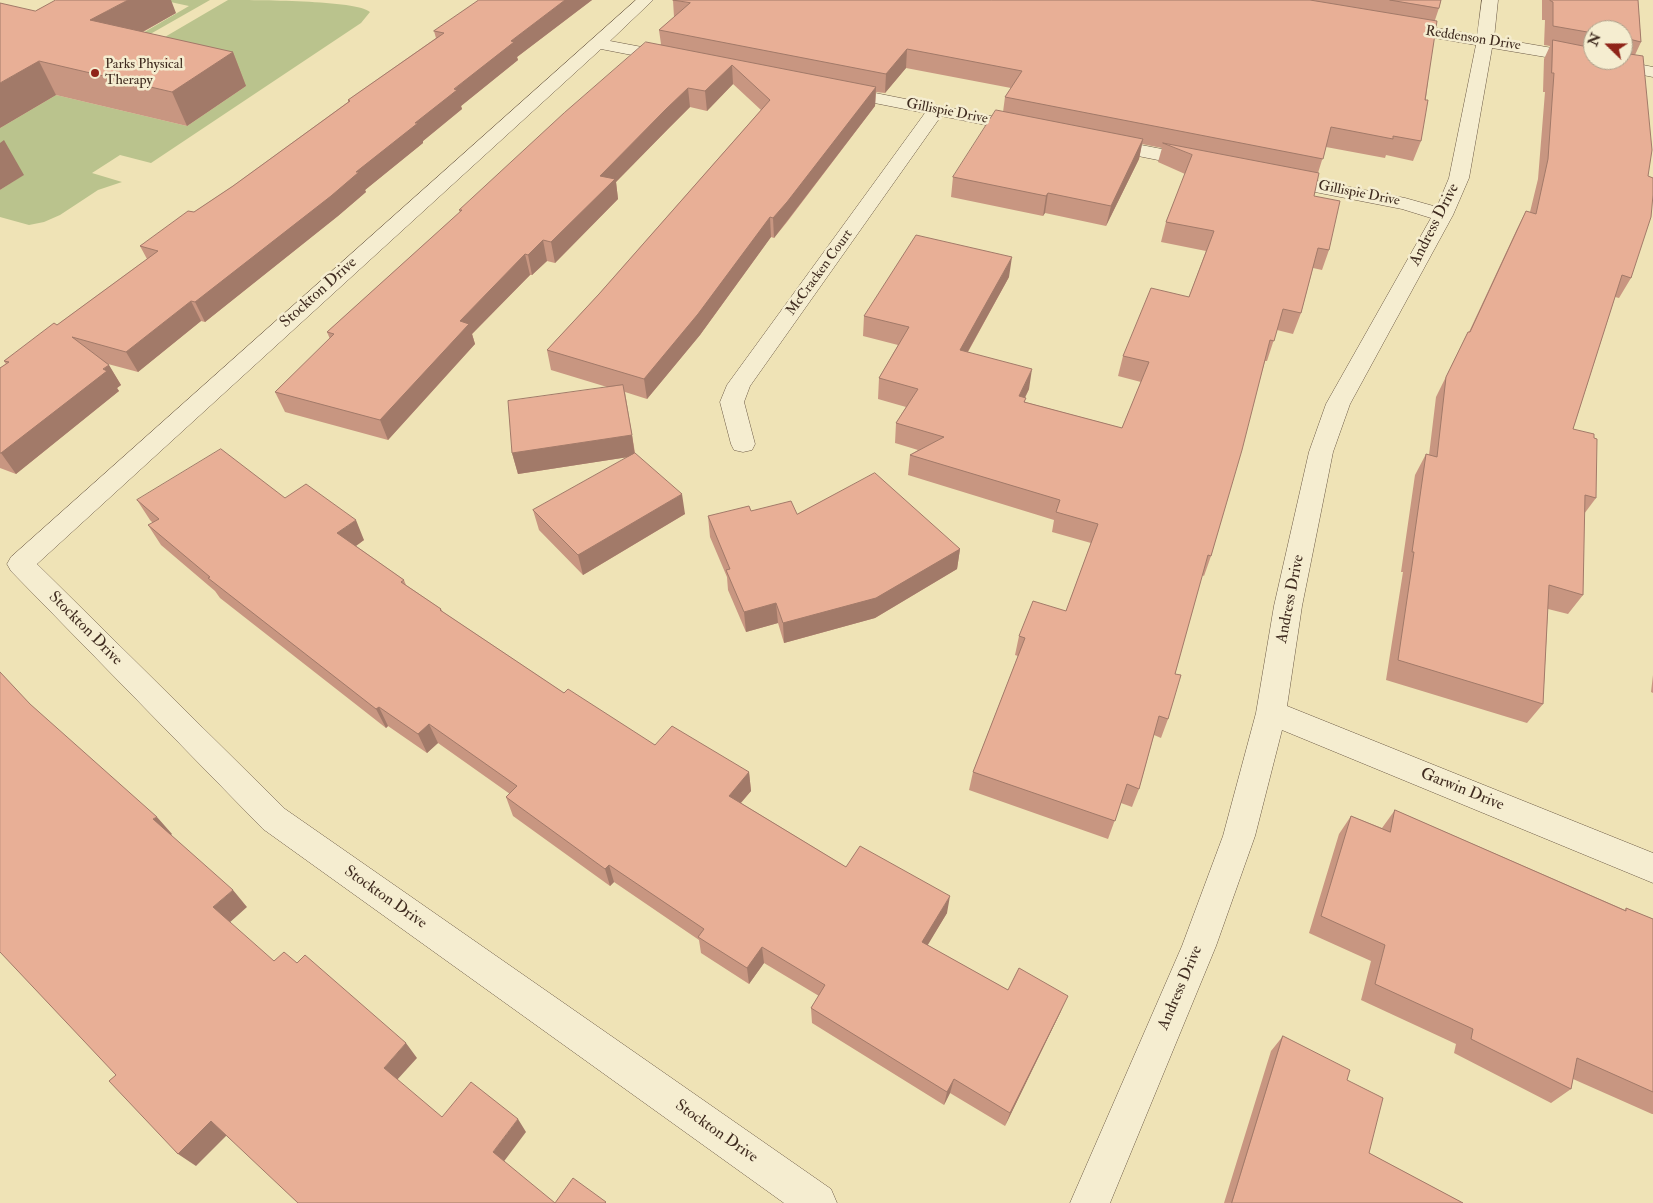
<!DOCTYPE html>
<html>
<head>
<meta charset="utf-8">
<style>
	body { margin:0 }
	#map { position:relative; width:1653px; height:1203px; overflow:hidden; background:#efe3b6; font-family:"IM FELL Double Pica",serif }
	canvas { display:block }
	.north { position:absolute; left:1583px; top:20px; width:50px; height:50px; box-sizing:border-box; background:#f5edd0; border:1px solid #ada08a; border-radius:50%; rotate:292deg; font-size:14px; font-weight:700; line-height:20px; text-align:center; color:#402c20 }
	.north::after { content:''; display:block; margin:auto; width:18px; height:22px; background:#8f2418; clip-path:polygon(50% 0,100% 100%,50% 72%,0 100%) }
</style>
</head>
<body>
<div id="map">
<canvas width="1653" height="1203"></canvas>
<div class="north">N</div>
</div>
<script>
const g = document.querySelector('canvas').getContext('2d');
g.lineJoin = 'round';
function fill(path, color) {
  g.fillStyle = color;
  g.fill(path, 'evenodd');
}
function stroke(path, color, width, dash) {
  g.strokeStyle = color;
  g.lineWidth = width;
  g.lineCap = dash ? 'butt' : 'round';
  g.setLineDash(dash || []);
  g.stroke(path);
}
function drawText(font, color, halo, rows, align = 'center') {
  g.font = font + ' "IM FELL Double Pica",serif';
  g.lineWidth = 5;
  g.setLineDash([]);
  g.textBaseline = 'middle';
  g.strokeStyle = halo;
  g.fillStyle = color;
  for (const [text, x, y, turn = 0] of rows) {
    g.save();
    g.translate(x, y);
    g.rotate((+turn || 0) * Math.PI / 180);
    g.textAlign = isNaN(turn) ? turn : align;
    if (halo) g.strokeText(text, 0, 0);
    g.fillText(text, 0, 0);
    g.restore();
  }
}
fill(new Path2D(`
	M161,0h49l-79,45 -7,-1 65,-38z
	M228,0c24,0 130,0 142,12l-9,11 -210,140 -31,-8 -28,18 30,9 -24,8 -38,25 -16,7 -15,3 -29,-8v-27l23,-15 -23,-6v-41l56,-33 131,31 59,-40 -100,-38z`), '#bac38d');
const minor = new Path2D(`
	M636,0h17l-43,41 69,13 2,4 -2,4 -6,1 -72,-14 -564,515 248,245 546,380 6,14h-53l-521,-374 -252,-258 -4,-7 4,-7z
	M1482,0h16l-4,38 99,17v5h8l-2,4 -6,1 -101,-17 -23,130 -16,37 -103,189 -17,48 -31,154 -15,100 366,147v30l-371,-153 -27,106 -39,110 -106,257h-40l112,-257 41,-110 33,-123 18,-107 35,-154 17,-48 105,-186 -29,-9 -123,-24 -7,-2 -3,-4 3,-4 7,-2 126,25 32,9 12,-29 27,-133 -76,-13 -6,-2 -2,-3 2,-3 6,-2 77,13z
	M1602,60h16l35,7v10l-51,-10 -2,-4z
	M840,86l186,37 6,1 3,4 -3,4 -6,1 -85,-17 -191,270 -6,16 11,42 -3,6 -9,2 -9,-2 -3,-6 -11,-42 7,-17 198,-272 -91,-18 -3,-4 3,-4z
	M1105,138l93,18 7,2 2,4 -2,4 -7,2 -100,-20 -2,-4 2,-4z`);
stroke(minor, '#6c5a46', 1);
fill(minor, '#f5edd0');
fill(new Path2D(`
	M479,0h113l-75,57 1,3 -57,46 1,3 -39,32v2l-58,47 1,2 -28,24 -133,106 -4,-1 -63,51 -30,-8 13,21 -4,3 2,3 -103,83 -16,-6v-100l6,-4 -2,-3 53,-36 90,-66 -7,-13 54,-34 39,-26 115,-84v-2l88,-62 -2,-7z
	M673,0h768l-2,8 -4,12 -14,121 -8,20 -27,-6 -1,3 -59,-11 -8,26 -4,23 15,54 -7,20 -9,-2 -12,45 -8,21 -16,-4 -10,31h-2l-54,195 -7,20 -2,-1 -27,99 -7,45 -7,19 -7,-3 -15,54 -7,18 -11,-4 -13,36 -139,-49 4,-18 45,-116 -3,-1 4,-19 47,-25 25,-68 -39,-11 2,-12 -146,-45 2,-20 8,-5 -23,-7 1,-20 10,-16 -28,-8 1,-21 19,-33 -35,-9 1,-20 145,-39 -41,75 61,37 -4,9v4l97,26 19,-46 -23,-6 5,-20 66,-59 17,-46 -45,-9 5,-20 19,-48 -27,-12 4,-14 -20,-4 -3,15 -33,67 -61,-13 -2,3 -92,-19 2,-20 50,-65 2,-15 6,-9 -105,-20 -21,25 -9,-1 -1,14 -88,116 -13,16 -3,-1 -71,98 -53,64 -22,-7 10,61 50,61 -102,61 -44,-45 -6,-20 95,-53 -110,17 -6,-21 95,-66 -56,-17 -4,-20 52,-56 162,-184 -28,-26 -26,27 -17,-4 -22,22 -52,53 2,17 -63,64 -8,-2 -15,14h-2l-58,59 3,10 -87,96 -103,-28 -10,-20 55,-53 -3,-7 133,-120 -1,-2 202,-166 -2,-14 15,-13z
	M1542,0h96l3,42 -6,13 -4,223 -12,20 -4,-1 -42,132 23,69 -12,16 -1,81 -15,19 -20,-5 -5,95 -16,19 -141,-43 17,-108h-2l14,-97 11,-21 3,1 7,-58 32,-65h1l47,-101 10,-20 4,1 8,-33 7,-87h-2l1,-33 6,-13 -6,-1 1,-25h-3zM1593,30h30v30h-30z
	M35,11l141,2 -33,19 90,20 13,34 -59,40 -131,-31 -56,33z
	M285,498l79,42 -8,6 48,34 2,5 35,24 2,3 121,81 91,52 94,27 2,19 -10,12 105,64 101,46 -20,32 81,45 53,21 -56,115 -55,-33 -6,12 -132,-82 -1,-15 8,-12 -55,-33 -15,21 -48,-31 -2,-13 -85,-58 -4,4 -97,-70 -7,-19 4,-3 -72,-51 -11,10 -39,-27 -2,2 -166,-130 -5,-7 -54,-46 -13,-20 5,-2 -3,-3 -13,-20z
	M751,511l46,3 163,35 -3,20 -82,49 -91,25 -6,-20 -32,9 -18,-42 -1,-13 -17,-40 -2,-21z
	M1653,675v18l-2,-1z
	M1395,810l230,100 1,-2 27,11v195h-1l-79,-35 -2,10 -20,14 -97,-50 2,-9 -95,-44 10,-39 -62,-28 30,-99 12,-18 31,12z
	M1283,1036l64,44 22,73 94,50h-239l47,-152z`), '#c89681');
fill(new Path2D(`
	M128,0h43l5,13 -71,40 -15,-33z
	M565,0h27l-75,57 1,3 -57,46 1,3 -39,32v2l-58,47 1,2 -28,24 -133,106 -10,-20 220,-179 96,-82z
	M907,49l-1,19 -21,25 1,-19z
	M233,52l13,34 -59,40 -15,-34z
	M39,61l17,34 -56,33v-45z
	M732,65l1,19 -26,27 -2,-20z
	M876,87l-1,19 -101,132 -1,-20z
	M688,88l2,19 -22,22 -52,53 2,17 -63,64 -4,-21 49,-66 66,-67z
	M1143,139l-4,20 -33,67 5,-20z
	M4,140l20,35 -24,15v-47z
	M1048,193l-3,20 -2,3 3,-20z
	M770,217l1,20 -71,98 -53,64 -3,-20z
	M543,240l4,21 -15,14 -4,-20z
	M525,254l5,21 -58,59 3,10 -87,96 -8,-20 80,-99z
	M1012,257l-3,20 -52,94 3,-21z
	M191,301l10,20 -63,51 -12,-20z
	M109,365l12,20 -4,3 2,3 -103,83 -15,-21z
	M1032,369l-3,20 -14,28 4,-21z
	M632,435l3,21 -117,18 -6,-21z
	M682,494l3,20 -102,61 -5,-20z
	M356,520l8,20 -18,13 -9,-20z
	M960,549l-3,20 -82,49 -91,25 -1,-20z
	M776,603l2,20 -32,9 -2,-20z
	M379,707l9,19 -2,2 -10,-19z
	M429,724l9,19 -11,10 -9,-19z
	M749,772l2,19 -20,23 -2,-18z
	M157,817l15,17 -3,3 -16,-18z
	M609,865l5,17 -4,4 -5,-17z
	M233,890l14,17 -19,17 -15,-17z
	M950,896l-3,17 -27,45 2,-16z
	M762,947l2,16 -15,21 -2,-16z
	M1068,996l-7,15 -56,115 5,-13z
	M406,1043l11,15 -21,23 -12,-13z
	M954,1079l-4,14 -6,12 3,-13z
	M518,1119l8,13 -24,32 -9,-12z
	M211,1121l17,13 -32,32 -18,-12z`), '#a27a69');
const building = new Path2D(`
	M56,0h72l-38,20 143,32 -61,40 -133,-31 -39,22v-80l35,8z
	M479,0h86l-54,41 3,1 -60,47 3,1 -42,33h3l-62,49h3l-28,24 -136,106 -4,-1 -65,51 -54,-15 37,28 -6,4 4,2 -106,82h-1v-85l9,-6 -5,-1 50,-38 3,2 101,-74 -18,-5 48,-35 6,1 39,-26 117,-85 -2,-1 96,-67 -10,-2z
	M673,0h637l127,21 -12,79h3l-7,41 -28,-5v3l-62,-12 -8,32 -318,-62 17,-26 -115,-22 -21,25 -227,-44 31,-27z
	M1390,0h51l-2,8z
	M1550,0h88l3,42 -12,-3h-6v-9h-30v3l-40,-7v-24l-2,-1z
	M1553,40l40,8v12h30v-7l20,3 9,94 -4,26 5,2v17l-2,22 -20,61 -9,-3 -49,154 21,5v4l3,1 -1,59 -11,-3 -2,100 -34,-10 -6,119 -145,-44 16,-108h-2l14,-98 11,3 9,-80 22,-45h2l56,-121 10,3 12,-55 6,-86h-2z
	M646,42l230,45 -89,115 -14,16 -3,-1 -72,97 -54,65 -97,-29 52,-56 171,-194 -38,-35 -27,26 -17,-3 -22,21 -66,67 15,3 -64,63 -8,-2 -15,15 -3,-1 -65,67 9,3 -89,96 -105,-28 59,-58 -7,-2 135,-122h-3l105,-97z
	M996,110l147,29 -32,67 -63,-13 -2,3 -93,-19z
	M1163,143l156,30 -5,23 26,5 -11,49 -11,-2 -17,65 -18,-4 -9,32 -4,-1 -28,110 -31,106 -3,-1 -33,119 6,1 -13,44 -9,-3 -20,73 -12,-5 -12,37 -142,-49 52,-134 -6,-2 14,-35 33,10 32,-87 -42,-12 4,-12 -150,-45 34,-18 -48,-14 22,-34 -39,-11 30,-51 -45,-11 52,-81 96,22 -52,93 72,19 -13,27 7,2 -2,4 98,26 27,-66 -26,-6 28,-68 38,9 25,-66 -48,-9 26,-67z
	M623,385l9,50 -120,18 -4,-52z
	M221,449l64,49 21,-14 50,36 -19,13 67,47 -3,2 40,27 -1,1 124,83 4,-4 87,56 17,-19 77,46 -20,24 117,71 14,-21 90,50 -28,46 86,48 11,-22 49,28 -58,117 -56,-34 -7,13 -136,-84 14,-23 -63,-38 -15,21 -49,-31 6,-8 -95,-64 -4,4 -99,-72 11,-11 -88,-62 -11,10 -39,-27 -3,2 -168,-131 2,-1 -62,-52 11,-6 -22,-19z
	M635,453l47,41 -104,61 -45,-45z
	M875,473l85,76 -84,49 -93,25 -7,-20 -32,9 -18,-42 4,-1 -22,-53 41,-10 2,5 40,-10 6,13z
	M0,672l30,32 127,113 -4,2 80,71 -20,17 61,54 10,-9 13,11 8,-8 101,88 -22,25 58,49 29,-35 47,37 -25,33 62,51 18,-25 33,24 -1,1h-307l-87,-82 -33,33 -69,-73 7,-6 -116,-123z
	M1395,810l231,101v-3l27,11v173l-76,-34 -6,31 -100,-50 2,-10 -98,-45 10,-39 -64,-29 30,-100 39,16z
	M1283,1036l67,34 -3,10 36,18 -14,55 94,50h-231z`);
fill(building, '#e8af96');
stroke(building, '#a27a69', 1);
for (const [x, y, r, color] of [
	[95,73,5,"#8f2418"]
]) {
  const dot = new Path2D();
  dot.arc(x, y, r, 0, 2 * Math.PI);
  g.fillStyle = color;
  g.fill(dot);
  stroke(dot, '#f5edd0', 2);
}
drawText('14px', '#402c20', '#f5edd0', [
	["Reddenson Drive",1473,39,9],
	["Gillispie Drive",947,112,11],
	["Gillispie Drive",1359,194,11],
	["McCracken Court",820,273,-54]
]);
drawText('14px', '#402c20', '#f5edd0', [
	["Parks Physical",105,65],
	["Therapy",105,81]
], 'left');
drawText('16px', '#402c20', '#f5edd0', [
	["Andress Drive",1435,225,-63],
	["Stockton Drive",319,293,-42],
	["Andress Drive",1291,599,-79],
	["Stockton Drive",85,629,45],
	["Garwin Drive",1462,790,22],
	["Stockton Drive",385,898,35],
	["Andress Drive",1181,988,-67],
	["Stockton Drive",716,1132,35]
]);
</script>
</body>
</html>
